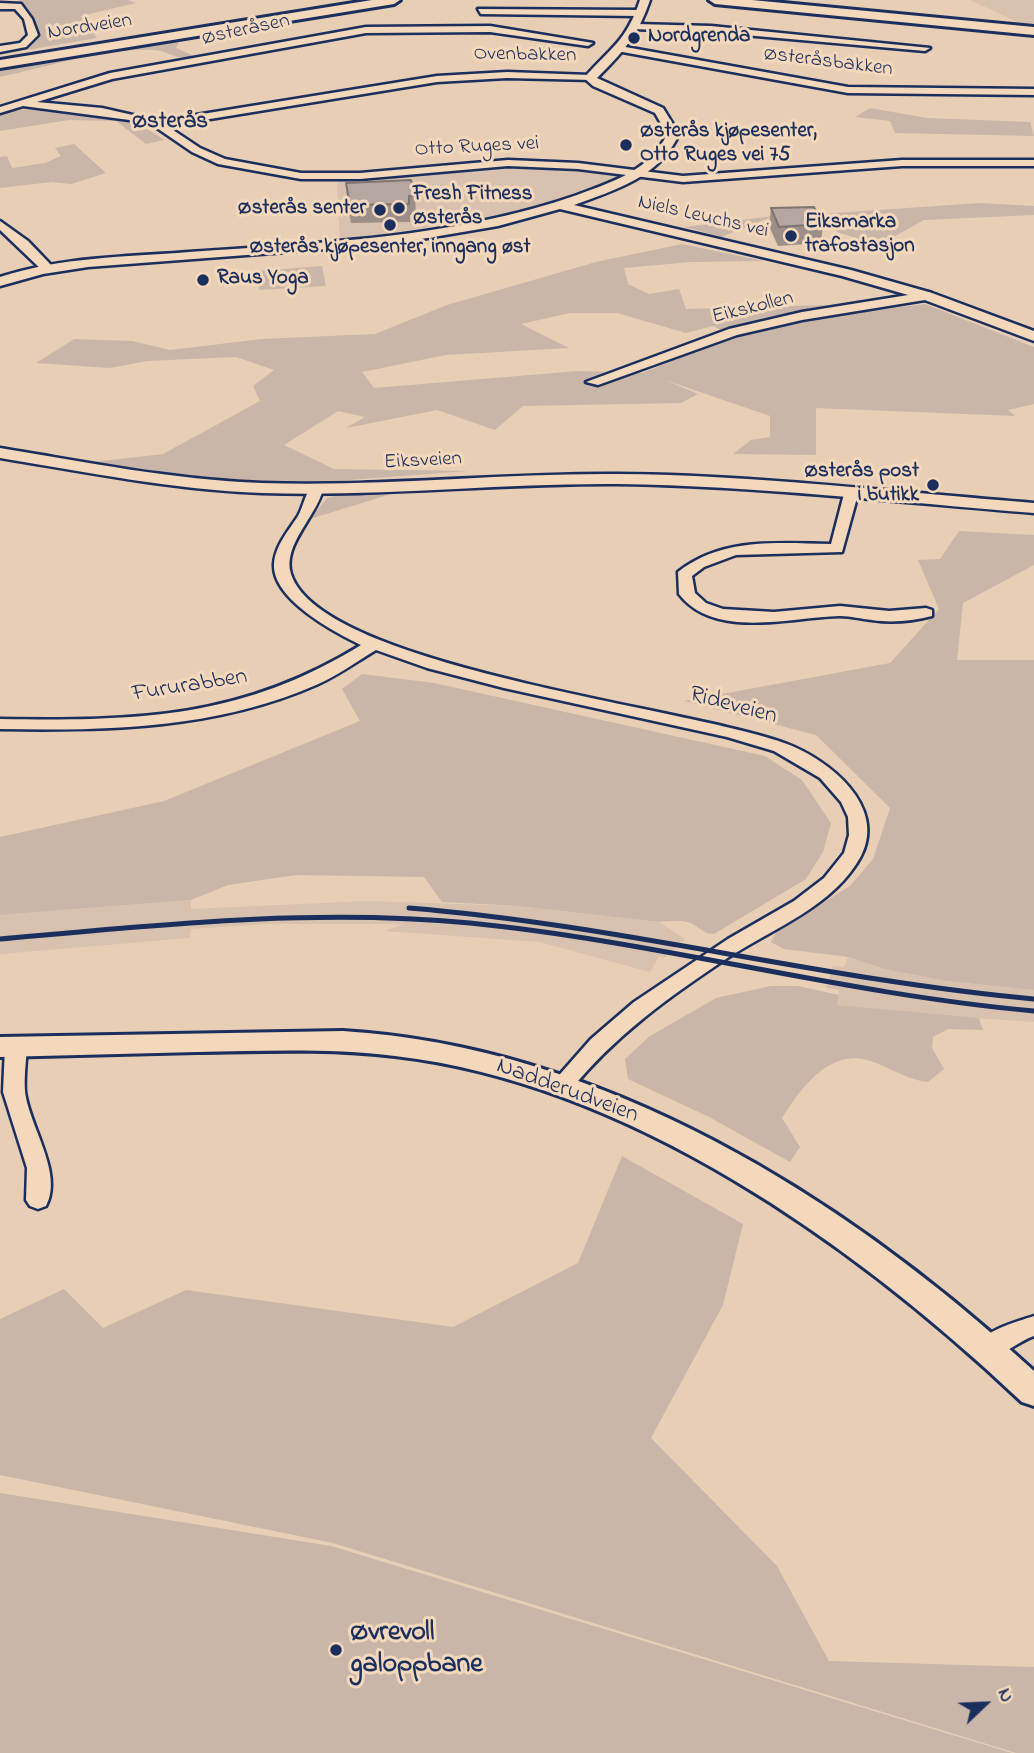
<!DOCTYPE html>
<html>
<head>
<meta charset="utf-8">
<style>
	body { margin:0 }
	#map { position:relative; width:1034px; height:1753px; overflow:hidden; background:#e7ceb5; font-family:"Indie Flower",sans-serif }
	canvas { display:block }
	.north { position:absolute; left:950px; top:1669px; width:70px; height:70px; -webkit-text-stroke:5px #f4d8bb; paint-order:stroke; rotate:67deg; font-size:19px; font-weight:700; line-height:28px; text-align:center; color:#1b2f5e }
	.north::after { content:''; display:block; margin:auto; width:24px; height:32px; background:#1b2f5e; clip-path:polygon(50% 0,100% 100%,50% 72%,0 100%) }
</style>
</head>
<body>
<div id="map">
<canvas width="1034" height="1753"></canvas>
<div class="north">N</div>
</div>
<script>
const g = document.querySelector('canvas').getContext('2d');
g.lineJoin = 'round';
function fill(path, color) {
  g.fillStyle = color;
  g.fill(path, 'evenodd');
}
function stroke(path, color, width, dash) {
  g.strokeStyle = color;
  g.lineWidth = width;
  g.lineCap = dash ? 'butt' : 'round';
  g.setLineDash(dash || []);
  g.stroke(path);
}
function drawText(font, color, halo, rows, align = 'center') {
  g.font = font + ' "Indie Flower",sans-serif';
  g.lineWidth = 6;
  g.setLineDash([]);
  g.textBaseline = 'middle';
  g.strokeStyle = halo;
  g.fillStyle = color;
  for (const [text, x, y, turn = 0] of rows) {
    g.save();
    g.translate(x, y);
    g.rotate((+turn || 0) * Math.PI / 180);
    g.textAlign = isNaN(turn) ? turn : align;
    if (halo) g.strokeText(text, 0, 0);
    g.fillText(text, 0, 0);
    g.restore();
  }
}
fill(new Path2D(`
	M970,0h64v27h-6z
	M505,166h42l73,10 -67,28 -65,15 -148,21 -3,-60z
	M191,900v9l177,-8 150,5 141,16 26,17 -21,19 -5,-1 -9,15 -110,-30 -155,-11 18,-7h-134l-78,5 -1,9 -190,16v-39z
	M848,957l36,12 62,12 88,9v32l-119,-8 -78,-9 2,-15 -13,-2 7,-22 11,1z`), '#d8c2af');
fill(new Path2D(`
	M19,0h109l8,3 -55,13 16,22 -70,12 11,-13z
	M239,26l3,3 -63,13 -3,6 18,8c-23,5 -24,-6 -42,-6 -50,-2 -104,17 -152,27v-9z
	M870,108l57,10 103,4 4,14 -139,-3 -5,-12 -35,-4z
	M29,109c46,4 98,2 135,31l-18,4 -30,-23 -47,-1 -69,11v-18z
	M74,144l32,29 -35,11 -19,-2 -52,6v-31l7,-1 5,12 33,-5 16,-7 -6,-8z
	M980,203l54,3v9l-110,5 -45,25 -42,-13 -5,-7h-40l-2,-9z
	M774,216l-52,21 -37,-10z
	M682,244l82,17 -73,1 -67,6 4,16 21,10 30,-5 7,20 141,-4 -64,13 -40,13 -10,-5 -27,7 -69,-20h-47l-49,11 48,24 -123,7 -84,17 12,16 204,-17 65,2 69,-29 51,-15 48,-10 114,-15 109,43v57l-26,6 7,6 -199,-8v47l-83,-1 18,-14 19,-3v-21l-105,-36 33,14 -17,9 -158,3 -28,24 -58,-20 -91,18 19,-11 -27,-6 -54,34 50,24 134,2 -172,13 -101,-7 -101,-15 69,-8 97,-53 -7,-15 21,-16 -38,-13 -89,4 -37,7 -74,-5 38,-24 58,2 38,9 92,-11 113,-5 72,-29 149,-43z
	M322,266l4,20 -67,4v-19z
	M404,490l-94,29 17,-21 24,-6z
	M959,531l75,4v30l-71,38 -6,57h77v330l-88,-9 -62,-12 -36,-12 -64,-8 -13,-7 5,-10 74,-46 23,-27 17,-51 -74,-73 -132,-34 206,-38 49,-54 -21,-49 22,-1z
	M362,674l72,9 331,73 37,24 29,43 -8,29 -17,27 -92,55c-10,0 -13,-5 -21,-10 -11,-5 -23,-3 -34,-2l-141,-16 -76,-4 -18,-25 -128,-2 -68,10 -37,15 -191,15v-78l164,-36 196,-80 -18,-32z
	M771,986h27l41,9 -2,10 142,13 4,12 -35,-1 -15,8 -1,11 12,21 -16,13c-27,-4 -39,-16 -61,-22 -39,-11 -68,31 -85,58l18,29 -10,15 -81,-45 -81,-38 -3,-20 25,-23 66,-38z
	M622,1156l121,68 -20,81 -72,133 126,128 52,95 205,6v86h-18l-683,-210 -333,-68v-156l64,-30 39,39 83,-38 267,37 125,-64z
	M0,1493l331,53 681,207h-1012z`), '#c9b6a9');
const minor = new Path2D(`
	M0,3l21,1 11,15 6,16 -12,12 -26,5v-6l20,-3 8,-8 -4,-16 -9,-10h-15z
	M478,9l161,1 4,3 -4,3 -158,-2z
	M636,24l75,2 219,22 -5,3 -214,-19 -78,-3z
	M490,26l103,17 -5,3 -98,-14 -124,1 -254,46 -75,23 65,6 57,13 278,-45 70,-4 83,3 3,5 -86,-2 -70,4 -270,44 33,22 25,11 76,14h59l148,-13 70,3 105,13 219,-16h132v6h-132l-219,16 -105,-13 -70,-3 -148,13h-59l-83,-15 -26,-12 -38,-26 -17,-5 -114,-15 -23,7v-6l110,-34 256,-46z
	M620,46l228,41 186,2v6l-186,-2 -231,-42z
	M0,221l28,20 24,25v6h-8l-44,-42z
	M927,292l4,1v6l-129,21 -65,15 -139,50 -12,-3 143,-53 73,-17z
	M316,485l7,4c-6,27 -41,56 -32,85 30,94 403,134 496,170 42,16 100,62 74,112 -27,50 -87,72 -132,101 -59,39 -115,79 -159,134h-16l-3,-5 3,-5 37,-42 43,-37 94,-63 66,-38 30,-23 20,-25 5,-18 -1,-18 -7,-15 -21,-24 -46,-27 -47,-14 -223,-49 -77,-20 -51,-18c-20,12 -39,26 -60,35 -100,44 -209,46 -316,44v-10c137,2 241,0 361,-74 -27,-13 -89,-46 -87,-81 1,-18 15,-34 24,-48 6,-10 8,-29 18,-31z
	M851,490l7,4 -16,58 -106,3 -32,12 -12,9 3,17 11,10 17,6 51,3 66,-6 49,5 37,-3 6,2v6c-19,5 -41,7 -60,4 -11,-1 -21,-4 -32,-4 -49,1 -126,24 -161,-22l-1,-22c44,-35 100,-29 153,-28l13,-50z
	M16,1040l8,2 3,5c-1,14 -3,30 -2,44 3,33 39,82 21,115l-8,3 -8,-3 -4,-6 1,-32 -24,-76 2,-45 3,-5z
	M1034,1316v20c-18,6 -36,26 -56,19l-3,-7c9,-18 41,-26 59,-32z`);
const tertiary = new Path2D(`
	M640,0h10c-12,36 -27,52 -53,78l66,30 16,26c-19,43 -64,56 -105,71l277,65 81,23 102,38v10l-112,-42 -80,-23 -282,-67 -62,17 -106,18 -304,23 -45,7 -43,12v-9c61,-20 125,-20 189,-25 131,-9 264,-14 388,-57 35,-13 74,-25 90,-61l-12,-21 -62,-27 -9,-8c27,-31 42,-36 56,-78z
	M0,448c87,14 174,32 262,35 119,4 237,-10 355,-9 139,1 278,18 417,29v10c-139,-11 -278,-27 -417,-29 -118,-1 -236,13 -355,9 -88,-3 -175,-21 -262,-35z`);
const secondary = new Path2D(`
	M372,0h28l-6,4 -394,64v-8z
	M709,0h43l282,27v8l-319,-31z
	M343,1031c262,16 502,166 691,340v35l-12,-4c-167,-158 -393,-319 -627,-346 -66,-8 -132,-5 -198,-4 -65,2 -131,3 -197,5v-20z`);
stroke(minor, '#1b2f5e', 5);
stroke(tertiary, '#1b2f5e', 5);
stroke(secondary, '#1b2f5e', 6);
fill(minor, '#f4d8bb');
fill(tertiary, '#f4d8bb');
fill(secondary, '#f4d8bb');
stroke(new Path2D(`
	M409,908c210,17 415,72 625,91
	M0,939c156,-14 313,-31 470,-16 190,19 374,71 564,88`), '#1b2f5e', 5);
fill(new Path2D(`
	M346,183l69,13 1,19h-6v7l-59,1 -4,-22z
	M771,208l52,16 -2,19 -43,3 -9,-20z`), '#9c8f8a');
const building = new Path2D(`
	M411,180l4,16h-6v8l-59,1 -4,-22z
	M814,207l9,17 -44,3 -8,-19z`);
fill(building, '#b5a6a0');
stroke(building, '#7f7470', 2);
for (const [x, y, r, color] of [
	[634,38,7,"#1b2f5e"],
	[626,145,7,"#1b2f5e"],
	[399,208,7,"#1b2f5e"],
	[380,210,7,"#1b2f5e"],
	[390,225,7,"#1b2f5e"],
	[791,236,7,"#1b2f5e"],
	[203,280,7,"#1b2f5e"],
	[933,485,7,"#1b2f5e"],
	[336,1650,7,"#1b2f5e"]
]) {
  const dot = new Path2D();
  dot.arc(x, y, r, 0, 2 * Math.PI);
  g.fillStyle = color;
  g.fill(dot);
  stroke(dot, '#f4d8bb', 2.5);
}
drawText('21px', '#1b2f5e', '#f4d8bb', [
	["Nordveien",90,28,-9],
	["Østeråsen",246,31,-12],
	["Ovenbakken",525,56,1],
	["Østeråsbakken",828,63,7],
	["Otto Ruges vei",477,148,-3],
	["Niels Leuchs vei",703,218,13],
	["Eikskollen",753,309,-14],
	["Eiksveien",423,462,-3]
]);
drawText('bold 21px', '#1b2f5e', '#f4d8bb', [
	["Nordgrenda",648,38],
	["Østerås kjøpesenter,",640,133],
	["Otto Ruges vei 75",640,157],
	["Fresh Fitness",413,196],
	["Østerås",413,220],
	["Østerås senter",366,210,"right"],
	["Eiksmarka",805,224],
	["trafostasjon",805,248],
	["Østerås kjøpesenter, inngang øst",390,249,"center"],
	["Raus Yoga",217,280],
	["Østerås post",919,473,"right"],
	["i butikk",919,497,"right"]
], 'left');
drawText('bold 23px', '#1b2f5e', '#f4d8bb', [
	["Østerås",170,123]
]);
drawText('24px', '#1b2f5e', '#f4d8bb', [
	["Fururabben",190,687,-9],
	["Rideveien",733,707,15],
	["Nadderudveien",567,1092,20]
]);
drawText('bold 28px', '#1b2f5e', '#f4d8bb', [
	["Øvrevoll",350,1634],
	["galoppbane",350,1666]
], 'left');
</script>
</body>
</html>
